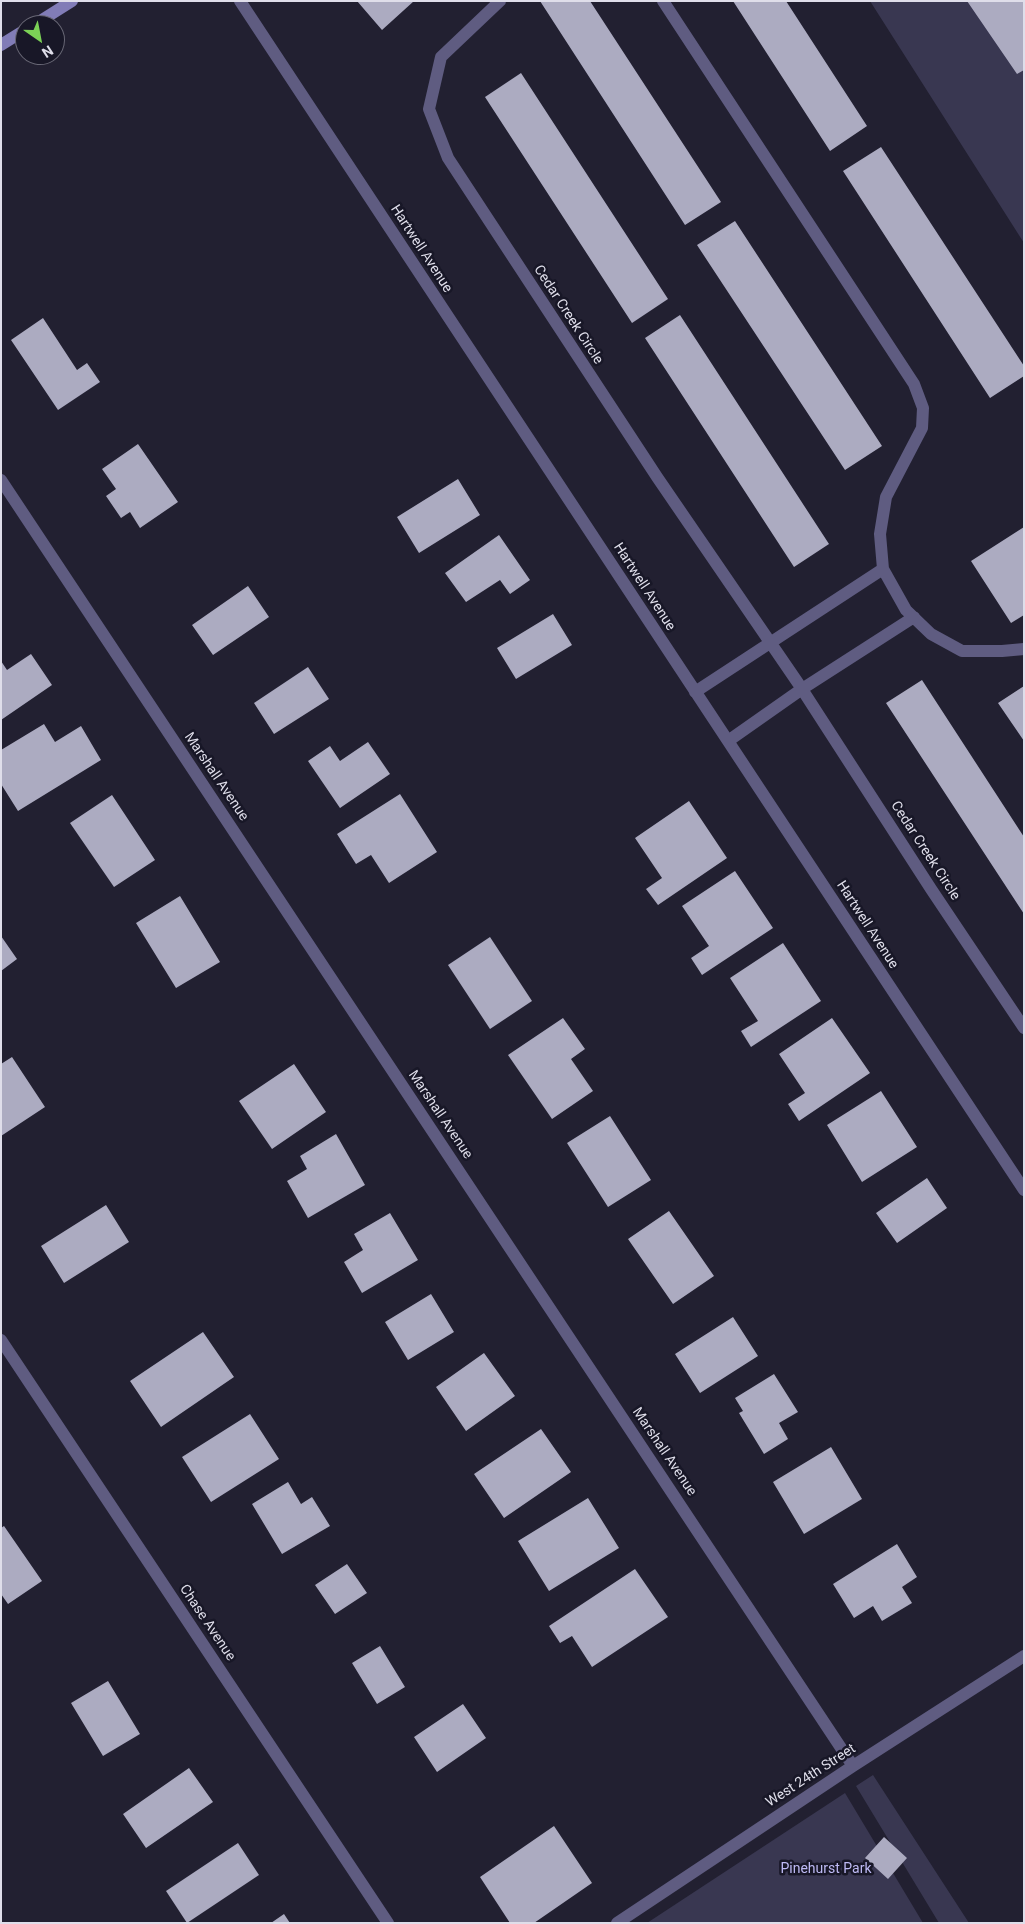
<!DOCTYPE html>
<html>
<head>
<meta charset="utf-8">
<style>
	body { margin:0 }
	#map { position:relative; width:1025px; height:1924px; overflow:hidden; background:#222031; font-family:Roboto,sans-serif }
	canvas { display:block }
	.frame { position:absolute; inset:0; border:2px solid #dfdeea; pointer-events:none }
	.north { position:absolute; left:15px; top:15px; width:50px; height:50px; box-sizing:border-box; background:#181727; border:1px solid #686775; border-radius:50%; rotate:147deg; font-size:14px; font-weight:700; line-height:20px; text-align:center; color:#dfdeea }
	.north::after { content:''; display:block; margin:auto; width:18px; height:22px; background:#7bd156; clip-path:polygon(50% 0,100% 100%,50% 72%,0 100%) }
</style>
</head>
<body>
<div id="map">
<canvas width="1025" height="1924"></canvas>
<div class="frame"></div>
<div class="north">N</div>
</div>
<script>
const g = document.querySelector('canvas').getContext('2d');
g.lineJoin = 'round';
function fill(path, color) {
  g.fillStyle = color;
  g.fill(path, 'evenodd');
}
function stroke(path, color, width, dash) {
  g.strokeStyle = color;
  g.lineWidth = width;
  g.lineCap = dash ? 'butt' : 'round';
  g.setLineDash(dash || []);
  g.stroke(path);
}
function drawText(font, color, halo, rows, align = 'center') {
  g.font = font + ' Roboto,sans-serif';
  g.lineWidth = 5;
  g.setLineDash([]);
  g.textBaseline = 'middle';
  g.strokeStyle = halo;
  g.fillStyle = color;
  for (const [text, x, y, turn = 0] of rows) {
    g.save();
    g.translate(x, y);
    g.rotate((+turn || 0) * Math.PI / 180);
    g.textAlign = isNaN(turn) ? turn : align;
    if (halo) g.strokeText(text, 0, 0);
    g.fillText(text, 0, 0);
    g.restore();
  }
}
fill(new Path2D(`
	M870,1h154v242z
	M873,1775l96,148h-30l-83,-137z
	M845,1793l78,130h-276z`), '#393751');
fill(new Path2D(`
	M357,1h57l-32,29z
	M540,1h50l131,201 -36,23z
	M733,1h53l81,125 -37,25z
	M967,1h57v69l-7,4z
	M521,73l147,226 -36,24 -147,-226z
	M881,147l143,219v10l-34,22 -147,-227z
	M735,221l147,225 -37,24 -148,-225z
	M680,315l149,229 -35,23 -149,-229z
	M43,318l34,52 10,-7 13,19 -42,28 -47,-70z
	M138,444l40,58 -38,26 -10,-16 -9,6 -15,-22 10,-7 -14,-20z
	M458,479l22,36 -61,38 -22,-36z
	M1024,527v88l-13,8 -40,-62z
	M499,535l31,45 -20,14 -10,-14 -34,22 -21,-29z
	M248,586l21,31 -56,38 -21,-30z
	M553,614l19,31 -56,34 -19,-31z
	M31,654l21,31 -51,35v-59l6,9z
	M308,667l21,32 -55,35 -20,-31z
	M922,680l102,157v77l-138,-211z
	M1024,686v55l-26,-38z
	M44,724l11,18 26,-16 20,34 -83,51 -17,-27v-34z
	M368,742l22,32 -50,34 -32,-47 22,-15 10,15z
	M400,794l37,58 -48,31 -18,-28 -15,9 -19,-30z
	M112,795l43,65 -41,27 -44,-64z
	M689,801l38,57 -69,47 -12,-16 16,-11 -27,-40z
	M735,871l38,57 -71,47 -11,-17 18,-12 -27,-40z
	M180,896l40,66 -44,26 -40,-65z
	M1,936l16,23 -16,12z
	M490,937l42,64 -42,28 -42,-64z
	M783,943l38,58 -70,46 -10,-16 17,-10 -28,-43z
	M563,1018l22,31 -14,10 22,32 -41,28 -44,-64z
	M832,1018l38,55 -71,48 -11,-17 17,-11 -26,-39z
	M12,1057l33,50 -44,29v-72z
	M294,1064l32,48 -54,37 -33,-48z
	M881,1091l36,56 -55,35 -35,-57z
	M610,1116l41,64 -43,27 -41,-64z
	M336,1134l29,51 -57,33 -21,-37 20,-12 -7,-13z
	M927,1178l20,30 -50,35 -21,-30z
	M106,1205l23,37 -65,41 -23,-37z
	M669,1211l45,65 -41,28 -45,-65z
	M390,1213l28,47 -56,33 -18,-31 19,-12 -9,-16z
	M431,1294l23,38 -46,28 -23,-38z
	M733,1317l25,39 -58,37 -25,-39z
	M203,1332l31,45 -73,50 -31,-46z
	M484,1353l31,43 -49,35 -30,-44z
	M774,1374l24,38 -19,11 9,16 -24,15 -25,-41 4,-2 -8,-13z
	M250,1414l29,45 -68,43 -29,-45z
	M541,1429l30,43 -67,46 -30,-44z
	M831,1447l31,52 -58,35 -31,-52z
	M288,1482l13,22 11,-7 18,29 -48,28 -30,-50z
	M588,1498l31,50 -70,43 -31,-50z
	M4,1526l38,55 -34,23 -7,-10v-66z
	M897,1544l20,33 -15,10 10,16 -30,18 -9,-15 -19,12 -21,-34z
	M347,1564l20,29 -32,21 -20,-29z
	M635,1569l33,48 -76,50 -20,-31 -12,7 -11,-17z
	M380,1646l25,41 -28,17 -25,-41z
	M108,1681l32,53 -37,22 -32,-53z
	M463,1704l23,34 -49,34 -23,-35z
	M189,1768l24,34 -67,46 -23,-34z
	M554,1826l38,57 -58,40h-24l-30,-46z
	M884,1837l23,21 -19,21 -23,-21z
	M238,1843l21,32 -72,48 -21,-32z
	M284,1914l6,9h-19z`), '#acabc1');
stroke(new Path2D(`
	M240,1l784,1189
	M500,1l-59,56 -12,52 19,49 209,319 141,206 133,206 93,139
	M663,1l251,383 9,24 -1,20 -36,69 -6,37 3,35 23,41 25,24 31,17h40l22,-2
	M1,480l852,1286
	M695,692l188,-123
	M728,741l74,-52 112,-72
	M1,1340l387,583
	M617,1923l236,-157 171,-110`), '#5f5c81', 12);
stroke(new Path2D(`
	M34,25l38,-24
	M1,45l24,-15`), '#817cb7', 12);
drawText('14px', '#dfdeea', '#181727', [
	["Hartwell Avenue",421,249,57],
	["Cedar Creek Circle",568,315,57],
	["Hartwell Avenue",644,587,57],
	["Marshall Avenue",216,777,56],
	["Cedar Creek Circle",925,851,57],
	["Hartwell Avenue",867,925,57],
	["Marshall Avenue",440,1115,56],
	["Marshall Avenue",664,1452,56],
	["Chase Avenue",207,1623,56],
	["West 24th Street",811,1776,-33]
]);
drawText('14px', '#bebaf4', '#181727', [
	["Pinehurst Park",826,1869]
]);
</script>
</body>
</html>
